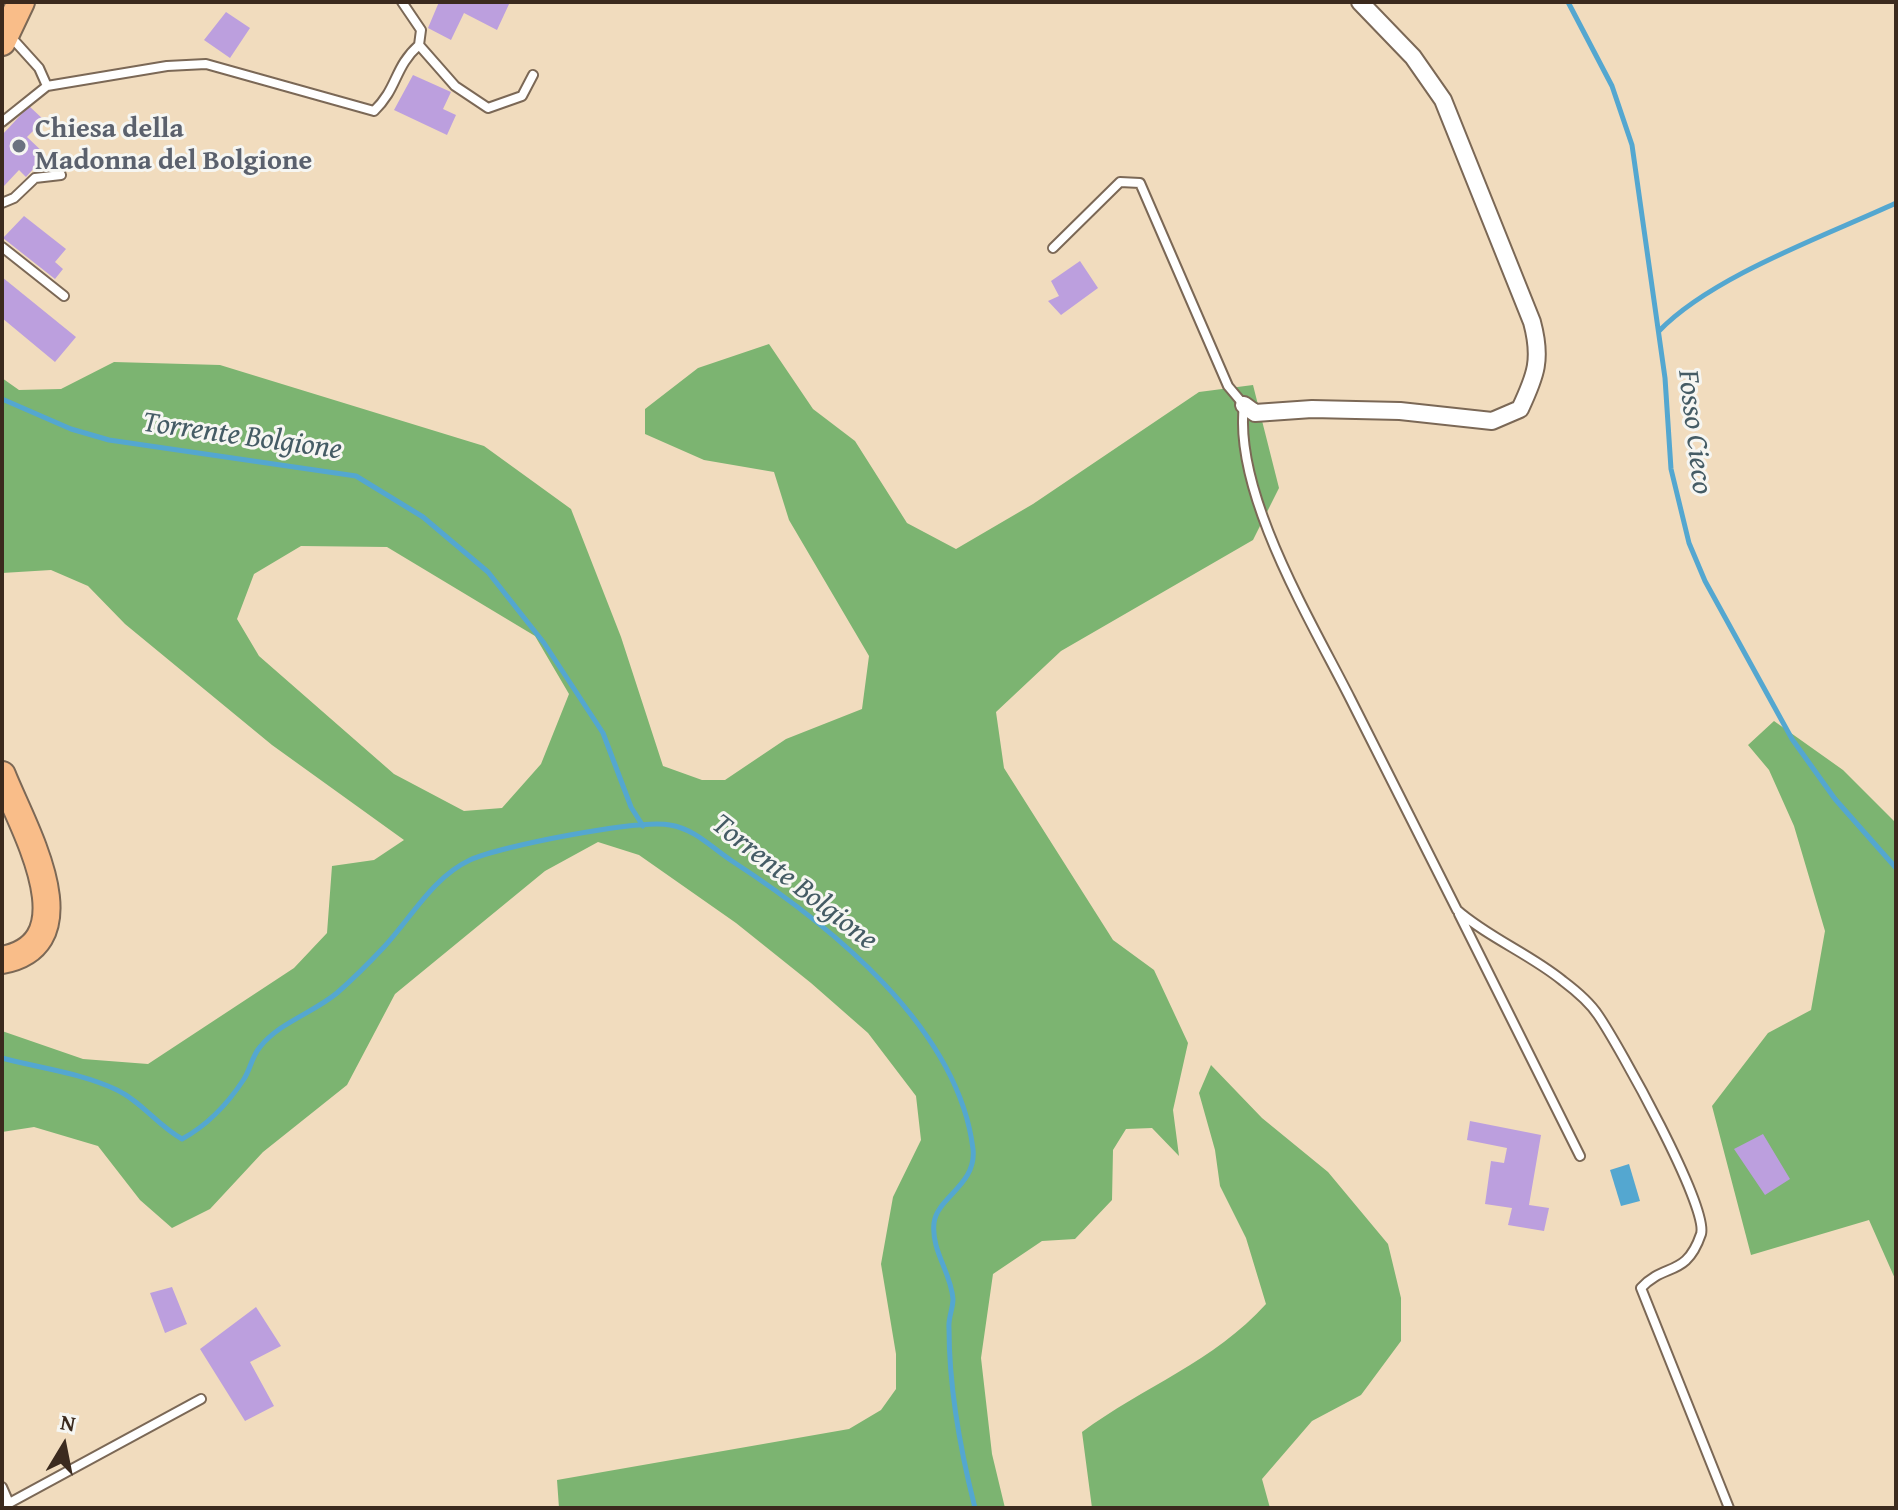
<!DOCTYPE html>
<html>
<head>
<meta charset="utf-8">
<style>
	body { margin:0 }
	#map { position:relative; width:1898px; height:1510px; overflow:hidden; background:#f1dcbe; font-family:"Gentium Book Plus",serif }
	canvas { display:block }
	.frame { position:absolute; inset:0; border:4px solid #3b2a1e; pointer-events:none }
	.north { position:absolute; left:24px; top:1406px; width:80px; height:80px; -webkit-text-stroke:6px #f6f6f2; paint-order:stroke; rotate:10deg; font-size:22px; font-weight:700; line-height:32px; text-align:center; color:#3b2a1e }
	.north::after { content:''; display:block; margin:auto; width:28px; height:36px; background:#3b2a1e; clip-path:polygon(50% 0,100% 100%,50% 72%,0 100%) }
</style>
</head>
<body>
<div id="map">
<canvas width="1898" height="1510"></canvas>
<div class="frame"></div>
<div class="north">N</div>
</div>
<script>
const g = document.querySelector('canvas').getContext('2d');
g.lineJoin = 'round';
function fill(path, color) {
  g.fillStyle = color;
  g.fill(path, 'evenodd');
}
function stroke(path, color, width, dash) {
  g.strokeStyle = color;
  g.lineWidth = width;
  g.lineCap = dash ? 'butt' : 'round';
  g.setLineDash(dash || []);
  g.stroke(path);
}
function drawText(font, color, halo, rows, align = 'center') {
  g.font = font + ' "Gentium Book Plus",serif';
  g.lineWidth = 6;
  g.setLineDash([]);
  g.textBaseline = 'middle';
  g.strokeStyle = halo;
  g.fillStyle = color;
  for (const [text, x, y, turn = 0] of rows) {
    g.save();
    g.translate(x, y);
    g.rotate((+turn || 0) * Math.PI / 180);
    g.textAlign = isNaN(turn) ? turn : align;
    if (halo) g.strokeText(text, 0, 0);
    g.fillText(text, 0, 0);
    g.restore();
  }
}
fill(new Path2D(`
	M769,344l44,65 42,32 52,82 49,26 77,-45 166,-112 54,-7 26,103 -26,52 -192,111 -65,61 8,56 109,172 41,30 34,73 -15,67 6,46 -27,-28 -26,1 -13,21 -1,50 -37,39 -33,2 -49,33 -12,84 11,96 13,54h-446l-2,-28 292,-51 32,-19 15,-21v-35l-15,-90 12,-67 28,-57 -5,-44 -48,-63 -57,-50 -75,-60 -97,-68 -41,-13 -53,29 -150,123 -48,91 -84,67 -53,57 -38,19 -32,-28 -42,-54 -64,-19 -32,5v-101l81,28 65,5 146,-96 33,-35 5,-67 42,-6 30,-20 -132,-95 -147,-121 -37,-38 -37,-16 -49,3v-195l17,12 42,-1 53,-27 106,3 264,81 87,63 50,128 42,129 39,14h23l61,-41 76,-30 7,-53 -80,-136 -15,-48 -70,-12 -59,-26v-25l53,-41zM301,546l86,1 148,89 34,58 -28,70 -39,44 -38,3 -70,-37 -135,-118 -22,-37 17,-45z
	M1774,721l69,49 53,53v458l-27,-61 -118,35 -39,-149 56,-73 43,-23 14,-79 -31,-105 -25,-56 -21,-25z
	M1211,1065l51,53 66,54 60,72 13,54v43l-40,54 -49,26 -50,58 8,29h-178l-10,-76c61,-45 133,-71 184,-128l-20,-66 -26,-52 -5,-36 -16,-57z`), '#7cb471');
fill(new Path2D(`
	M1629,1164l11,37 -19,5 -11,-36z`), '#54a7d0');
stroke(new Path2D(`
	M1568,2l44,84 20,59 33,233 6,91 18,74 16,38 87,158 43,60 61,69
	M1659,331c53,-55 166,-95 237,-128
	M2,399l69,30 38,11 247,36 67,41 65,55 56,71 59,90 28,74 12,19
	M2,1058c37,10 80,15 115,32 25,12 40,35 65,49 26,-14 45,-34 62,-60 6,-9 8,-23 16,-32 20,-25 53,-34 77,-54 16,-14 32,-30 47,-46 27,-29 49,-70 86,-87 30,-14 170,-41 200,-35 25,4 42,23 62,36 97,63 226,166 241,288 4,36 -36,48 -39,74 -3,28 17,49 19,76 0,10 -5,19 -4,29 0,57 12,125 26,180`), '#54a7d0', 5);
fill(new Path2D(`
	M439,2h71l-13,28 -33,-17 -13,27 -23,-12z
	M226,12l24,16 -20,30 -26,-18z
	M413,75l38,17 -8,17 13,6 -9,20 -53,-25z
	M29,106l15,14 -17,17 19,18 -20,22 -7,-7 -15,16 -2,-51z
	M24,216l42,33 -11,13 8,7 -8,10 -52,-41z
	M1080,261l18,27 -37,27 -13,-14 11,-5 -8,-15z
	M2,277l74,60 -21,25 -53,-44z
	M1470,1121l71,14 -12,70 20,3 -5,23 -36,-6 4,-17 -27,-4 6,-43 13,2 3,-15 -40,-8z
	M1763,1134l27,45 -25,16 -31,-46z
	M172,1287l15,37 -22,9 -15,-40z
	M256,1307l25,39 -31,16 24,44 -29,15 -45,-72z`), '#bc9fde');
const lane = new Path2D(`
	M419,45l36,41 33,22 34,-12 11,-21
	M47,86l120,-20 39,-2 168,47c24,-23 20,-44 45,-66l2,-15 -19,-28
	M2,122l45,-36 -8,-18 -28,-31
	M2,203l12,-5 21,-20 26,-3
	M2,247l62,49
	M1053,248l67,-66 20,1 88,203 16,19c-11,87 67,216 106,293 36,71 71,141 107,212 32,28 73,44 106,71 12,9 27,22 35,34 20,29 111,192 103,219 -15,44 -36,28 -60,54l88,220
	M1459,914l121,242
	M2,1487l7,16
	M2,1507l199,-108`);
const street = new Path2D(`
	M1244,405l11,8 57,-4 88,2 92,10 28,-12c16,-34 22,-50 12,-87l-89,-222 -30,-43 -53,-55`);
const primary = new Path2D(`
	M2,42l19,-40
	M2,775c19,49 90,168 0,185`);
stroke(lane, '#7b6856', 12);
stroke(street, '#7b6856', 20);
stroke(primary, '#7b6856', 30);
stroke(lane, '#fff', 8);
stroke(street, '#fff', 16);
stroke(primary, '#f9bd89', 26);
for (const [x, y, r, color] of [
	[19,146,8,"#6b7280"]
]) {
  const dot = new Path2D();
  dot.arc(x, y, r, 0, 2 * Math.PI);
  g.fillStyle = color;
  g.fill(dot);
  stroke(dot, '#f6f6f2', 3);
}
drawText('bold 28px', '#5b616d', '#f6f6f2', [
	["Chiesa della",35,130],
	["Madonna del Bolgione",35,162]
], 'left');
drawText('italic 30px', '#455c65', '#f6f6f2', [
	["Fosso Cieco",1694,432,83],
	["Torrente Bolgione",242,437,8],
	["Torrente Bolgione",794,883,38]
]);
</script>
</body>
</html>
